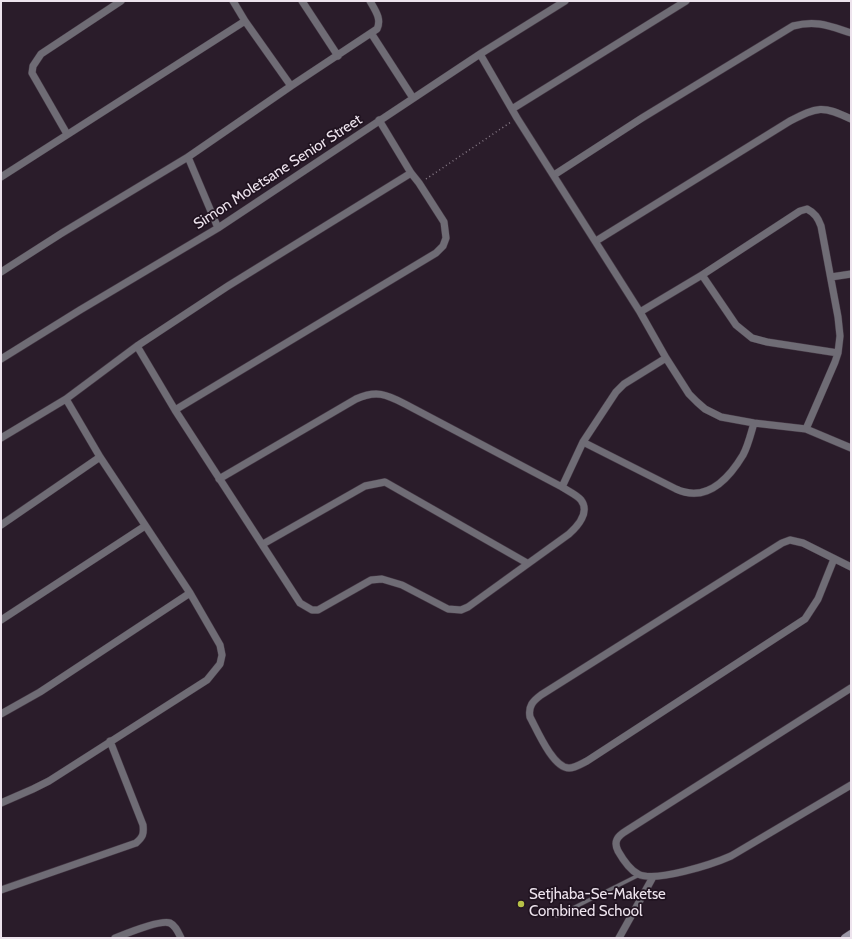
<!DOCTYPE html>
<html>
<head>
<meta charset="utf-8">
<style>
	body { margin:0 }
	#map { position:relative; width:852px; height:939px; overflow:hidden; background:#2a1c2a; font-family:Cabin,sans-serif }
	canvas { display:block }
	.frame { position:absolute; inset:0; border:2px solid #ede3ed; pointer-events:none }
</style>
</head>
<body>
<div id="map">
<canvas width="852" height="939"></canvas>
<div class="frame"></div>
</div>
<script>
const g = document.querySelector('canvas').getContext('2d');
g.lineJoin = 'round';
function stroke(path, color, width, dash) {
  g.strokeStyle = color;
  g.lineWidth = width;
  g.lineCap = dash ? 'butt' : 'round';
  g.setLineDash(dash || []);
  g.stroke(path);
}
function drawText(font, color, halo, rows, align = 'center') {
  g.font = font + ' Cabin,sans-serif';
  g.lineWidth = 3.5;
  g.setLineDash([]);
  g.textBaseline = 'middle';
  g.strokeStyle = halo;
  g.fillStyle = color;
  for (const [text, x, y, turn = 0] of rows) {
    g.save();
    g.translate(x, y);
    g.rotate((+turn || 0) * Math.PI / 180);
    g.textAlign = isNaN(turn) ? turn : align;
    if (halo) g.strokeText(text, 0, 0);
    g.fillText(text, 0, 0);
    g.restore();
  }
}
const lane = new Path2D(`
	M557,916l82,-41`);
const street = new Path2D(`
	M233,1l12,20 46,65 86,-57c5,-10 -2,-19 -7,-28
	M302,1l36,55
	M371,33l42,65
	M480,54l37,64 123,194 26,46 23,36 8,8 8,7 16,8 33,6 52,6 45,19
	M512,109l174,-108
	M67,134l-35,-61 1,-7 8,-12 80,-53
	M188,157l30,71
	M554,175l88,-57 151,-92c24,-6 36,0 58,7
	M1,177l244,-156
	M596,241l194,-120c28,-14 32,-16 61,-2
	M1,272l61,-39 126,-76 103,-71
	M702,275l34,50 16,13 15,4 71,11
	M831,277l20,-3
	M640,312l62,-37 98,-64 7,-2c8,4 11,9 14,17l17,91 2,19 -2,17 -3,9 -29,67
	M137,346l38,64 125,193 12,7h6l53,-30 11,-1 20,6 46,24 13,1 7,-3 101,-73c9,-8 21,-22 12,-34 -4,-5 -13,-9 -19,-13l-157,-83c-19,-10 -29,-14 -49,-5l-137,80
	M1,359l79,-49 138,-82 262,-174 85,-53
	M175,410l261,-157 7,-7 3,-8 -2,-16 -25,-39 -8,-10 -32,-53
	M1,438l65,-39 71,-53 91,-60 183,-113
	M583,442l93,47c30,14 52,-9 67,-34 5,-9 8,-22 11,-32
	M562,487l21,-45 33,-50 8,-8 42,-26
	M1,525l99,-68
	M263,544l102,-58 20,-4 142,81
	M834,559l-16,40 -13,20 -218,142c-6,3 -12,7 -18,7 -16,0 -32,-38 -39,-51 -2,-11 3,-16 11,-22l241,-152 8,-3 13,3 48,24
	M1,620l144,-94
	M851,688l-225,143c-8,5 -13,10 -8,20 4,7 12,19 20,23 17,9 75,-10 93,-18l120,-71
	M1,714l39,-22 150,-99
	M1,803l32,-14 16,-8 158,-101 13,-16 2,-9 -2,-10 -30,-52 -90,-136 -34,-58
	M1,890l135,-47c7,-6 8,-9 7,-18l-33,-84
	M115,938c10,-4 46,-19 55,-15 6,3 8,9 11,15
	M619,938l34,-61`);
const secondary = new Path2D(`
	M845,938l6,-4`);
stroke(lane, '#453845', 4.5);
stroke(street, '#453845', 8);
stroke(secondary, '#453845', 9);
stroke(new Path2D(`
	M426,179l85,-57`), '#887c88', 1.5, [1, 3]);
stroke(lane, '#6f6c75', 3.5);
stroke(street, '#6f6c75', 7);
stroke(secondary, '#9b97a6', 8);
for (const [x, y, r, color] of [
	[521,904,4,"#b7c148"]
]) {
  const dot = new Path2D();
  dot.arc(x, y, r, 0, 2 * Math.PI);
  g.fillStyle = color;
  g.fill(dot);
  stroke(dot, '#201320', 1.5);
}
drawText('15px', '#ede3ed', '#201320', [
	["Simon Moletsane Senior Street",278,172,-33]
]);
drawText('15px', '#ede3ed', '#201320', [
	["Setjhaba-Se-Maketse",529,895],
	["Combined School",529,912]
], 'left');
</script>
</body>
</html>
